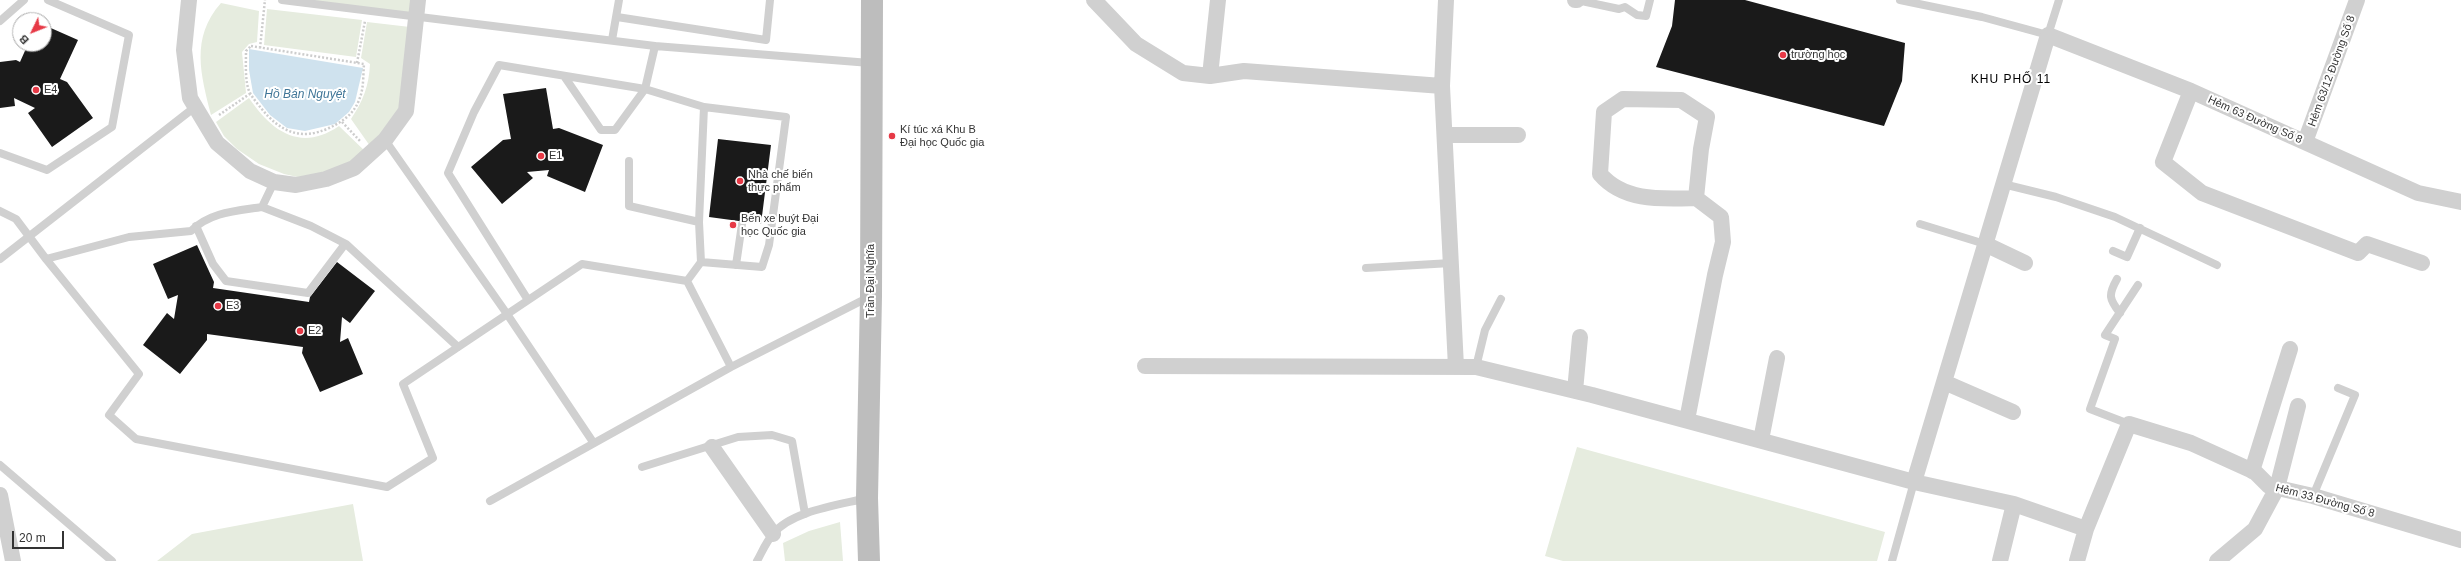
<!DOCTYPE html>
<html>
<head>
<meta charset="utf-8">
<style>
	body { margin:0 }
	#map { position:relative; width:2461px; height:561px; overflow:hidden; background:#fff; font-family:Helvetica,sans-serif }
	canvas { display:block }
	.north { position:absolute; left:12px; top:12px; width:40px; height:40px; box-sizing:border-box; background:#fff; border:1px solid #adadad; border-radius:50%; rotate:227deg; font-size:11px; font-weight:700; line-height:16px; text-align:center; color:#333 }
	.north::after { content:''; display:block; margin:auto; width:14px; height:18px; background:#e63946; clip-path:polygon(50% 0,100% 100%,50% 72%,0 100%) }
	.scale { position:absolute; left:12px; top:531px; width:52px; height:18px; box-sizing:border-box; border:2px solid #333; border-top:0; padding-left:5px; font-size:12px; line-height:14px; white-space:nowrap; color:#333; -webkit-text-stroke:3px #fff; paint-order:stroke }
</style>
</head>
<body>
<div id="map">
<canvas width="2461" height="561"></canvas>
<div class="north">B</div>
<div class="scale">20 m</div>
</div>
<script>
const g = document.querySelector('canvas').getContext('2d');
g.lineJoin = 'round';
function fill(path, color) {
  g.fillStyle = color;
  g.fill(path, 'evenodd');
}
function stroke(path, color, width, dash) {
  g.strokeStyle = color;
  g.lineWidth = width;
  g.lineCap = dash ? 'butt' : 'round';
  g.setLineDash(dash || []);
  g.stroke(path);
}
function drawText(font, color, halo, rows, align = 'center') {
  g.font = font + ' Helvetica,sans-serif';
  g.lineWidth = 4;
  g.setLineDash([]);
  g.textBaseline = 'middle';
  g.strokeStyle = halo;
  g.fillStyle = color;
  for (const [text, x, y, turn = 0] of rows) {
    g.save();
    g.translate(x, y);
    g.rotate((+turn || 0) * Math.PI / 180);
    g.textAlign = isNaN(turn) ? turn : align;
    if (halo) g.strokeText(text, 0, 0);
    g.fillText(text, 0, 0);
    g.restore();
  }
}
fill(new Path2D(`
	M307,0h110l-2,17z
	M221,3l38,8 -2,31 -8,2 -7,8 4,41 -35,22c-10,-40 -21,-77 10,-112z
	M267,9l95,11 -6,37 -92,-12z
	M367,22l43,5 -11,89 -29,30 -19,-27c12,-18 18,-33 19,-55l-9,-6z
	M249,98c23,34 52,54 90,28l29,28 -57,26 -27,-6 -25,-10 -22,-15 -13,-13 -8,-14z
	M1577,447l308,85 -8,29h-314l-18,-5z
	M353,504l10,57h-206l35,-27z
	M840,522l3,39h-58l-2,-18 26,-12z`), '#e6ecdf');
fill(new Path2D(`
	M249,49l114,19 -8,34 -6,10 -14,12 -30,7 -18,-3 -17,-13 -17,-22 -4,-23z`), '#cfe2ee');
fill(new Path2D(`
	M1675,0h70l160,43 -3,38 -18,45 -228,-59 16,-41z
	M44,25l34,15 -18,39 7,3 26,36 -41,29 -24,-34 7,-5 -21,-10 1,8 -15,2v-46l16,-2 4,2 8,-18h16z
	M546,88l7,41 6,-1 44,17 -18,47 -38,-16 2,-6 -22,2 6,6 -31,26 -31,-37 32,-27 8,-1 -8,-45z
	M718,139l53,6 -10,79 -52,-7z
	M197,245l17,37 -1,6 96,14 1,-5 27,-35 38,29 -25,32 -8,-6 -2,25 8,-4 15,36 -43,18 -18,-39 1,-6 -96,-13v6l-27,34 -37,-29 24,-32 7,6 4,-24 -10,4 -15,-35z`), '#1a1a1a');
stroke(new Path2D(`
	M251,46l113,18c-1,11 0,25 -5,36 -5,14 -17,22 -30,28 -28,13 -49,4 -68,-20 -5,-6 -11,-13 -13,-20 -3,-12 -2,-25 -2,-37z
	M260,48l5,-48
	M357,63l8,-42
	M219,115l32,-22
	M342,122l19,20`), '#cdcdcd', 2.5, [2, 2]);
stroke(new Path2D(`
	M282,0l373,46 215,17
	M1577,0l42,9 6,-2 12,8 9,1 4,-16
	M1900,0l82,17 66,18 11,-35
	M617,17l149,23 4,-40
	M0,21l24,-21
	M612,40l7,-40
	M655,46l-10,43 59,18 82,10 -17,128 -7,22 -61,-5
	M385,140l122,174 86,128
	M0,153l47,17 65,-43 17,-92 -81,-35
	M629,161v45l70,16
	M2003,184l53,13 59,20 102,48
	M262,207l49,19 35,18 112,103
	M0,211l16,8 30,40 93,115 -30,41 27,24 251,48 46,-29 -30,-74 179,-120 105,17
	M1920,224l65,20
	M196,226l17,38 13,17 82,12 37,-49
	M2113,251l14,6 13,-29
	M0,259l195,-152
	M46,259l83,-22 62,-6c19,-19 45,-20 71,-24l12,-25
	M736,265l6,-41
	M1366,268l85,-5
	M2117,279c-9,16 -8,20 3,34
	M687,281l14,-19 -2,-40 5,-115
	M687,281l44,86
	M528,300l-80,-127 26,-61 25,-47 146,24 -30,41h-14l-37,-54
	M1476,367l9,-37 16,-31
	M2129,424l-39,-15 25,-70 -10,-4 33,-50
	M0,465l112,96
	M642,467l96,-30 34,-2 20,6 13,73
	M2313,496l42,-101 -17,-7
	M490,501l241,-134 138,-70
	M757,561c5,-9 9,-19 16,-27 18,-23 66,-29 94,-36
	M1892,561l22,-79`), '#d0d0d0', 8);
stroke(new Path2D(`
	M189,0l-5,50 6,48 27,45 33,28 24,11 22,3 30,-6 28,-11 31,-28 21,-29 12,-111
	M1094,0l42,44 47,29 27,3 34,-5 198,15
	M1446,0l-4,86 14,281
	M1575,0h2
	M1210,76l8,-76
	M2191,91l-28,71 39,31 156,60 9,-9 55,19
	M1445,135h73
	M2305,142l52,-142
	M1985,244l40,19
	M1145,366l331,1 116,28 322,87 100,22 72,25 43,-105 62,19 64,29 14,14 44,10 148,44
	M1944,382l69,30
	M1575,391l5,-54
	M1687,420l28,-145 8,-33 -2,-25 -25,-19 5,-49 6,-32 -26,-17 -58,-1 -19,13 -4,62c24,28 62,25 96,24
	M1761,440l16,-82
	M712,447l61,87
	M2252,471l38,-122
	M1914,482l134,-447 143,56 227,102 43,9
	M0,495l13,66
	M2000,561l14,-57
	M2077,561l9,-32
	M2217,561l38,-32 22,-41 21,-82`), '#d0d0d0', 16);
stroke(new Path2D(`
	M869,561l-2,-63 4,-202 1,-296`), '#bdbdbd', 22);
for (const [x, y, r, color] of [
	[1783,55,4,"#e63946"],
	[36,90,4,"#e63946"],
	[892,136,4,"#e63946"],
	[541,156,4,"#e63946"],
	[740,181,4,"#e63946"],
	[733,225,4,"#e63946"],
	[218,306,4,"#e63946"],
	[300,331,4,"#e63946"]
]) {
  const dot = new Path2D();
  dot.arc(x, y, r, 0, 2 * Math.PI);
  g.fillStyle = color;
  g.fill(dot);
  stroke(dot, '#fff', 1.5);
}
drawText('11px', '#333', '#fff', [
	["trường học",1791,55],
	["E4",44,90],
	["Kí túc xá Khu B",900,130],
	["Đại học Quốc gia",900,143],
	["E1",549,156],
	["Nhà chế biến",748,175],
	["thực phẩm",748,188],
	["Bến xe buýt Đại",741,219],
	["học Quốc gia",741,232],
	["E3",226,306],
	["E2",308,331]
], 'left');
drawText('11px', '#333', '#fff', [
	["Hẻm 63/12 Đường Số 8",2332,71,-70],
	["Hẻm 63 Đường Số 8",2255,120,24],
	["Trần Đại Nghĩa",871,281,-90],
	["Hẻm 33 Đường Số 8",2325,501,15]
]);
g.letterSpacing = '1px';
drawText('12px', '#000', '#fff', [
	["KHU PHỐ 11",2011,80]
]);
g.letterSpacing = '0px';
drawText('italic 12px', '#3f7597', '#fff', [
	["Hồ Bán Nguyệt",305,95]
]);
</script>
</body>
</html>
